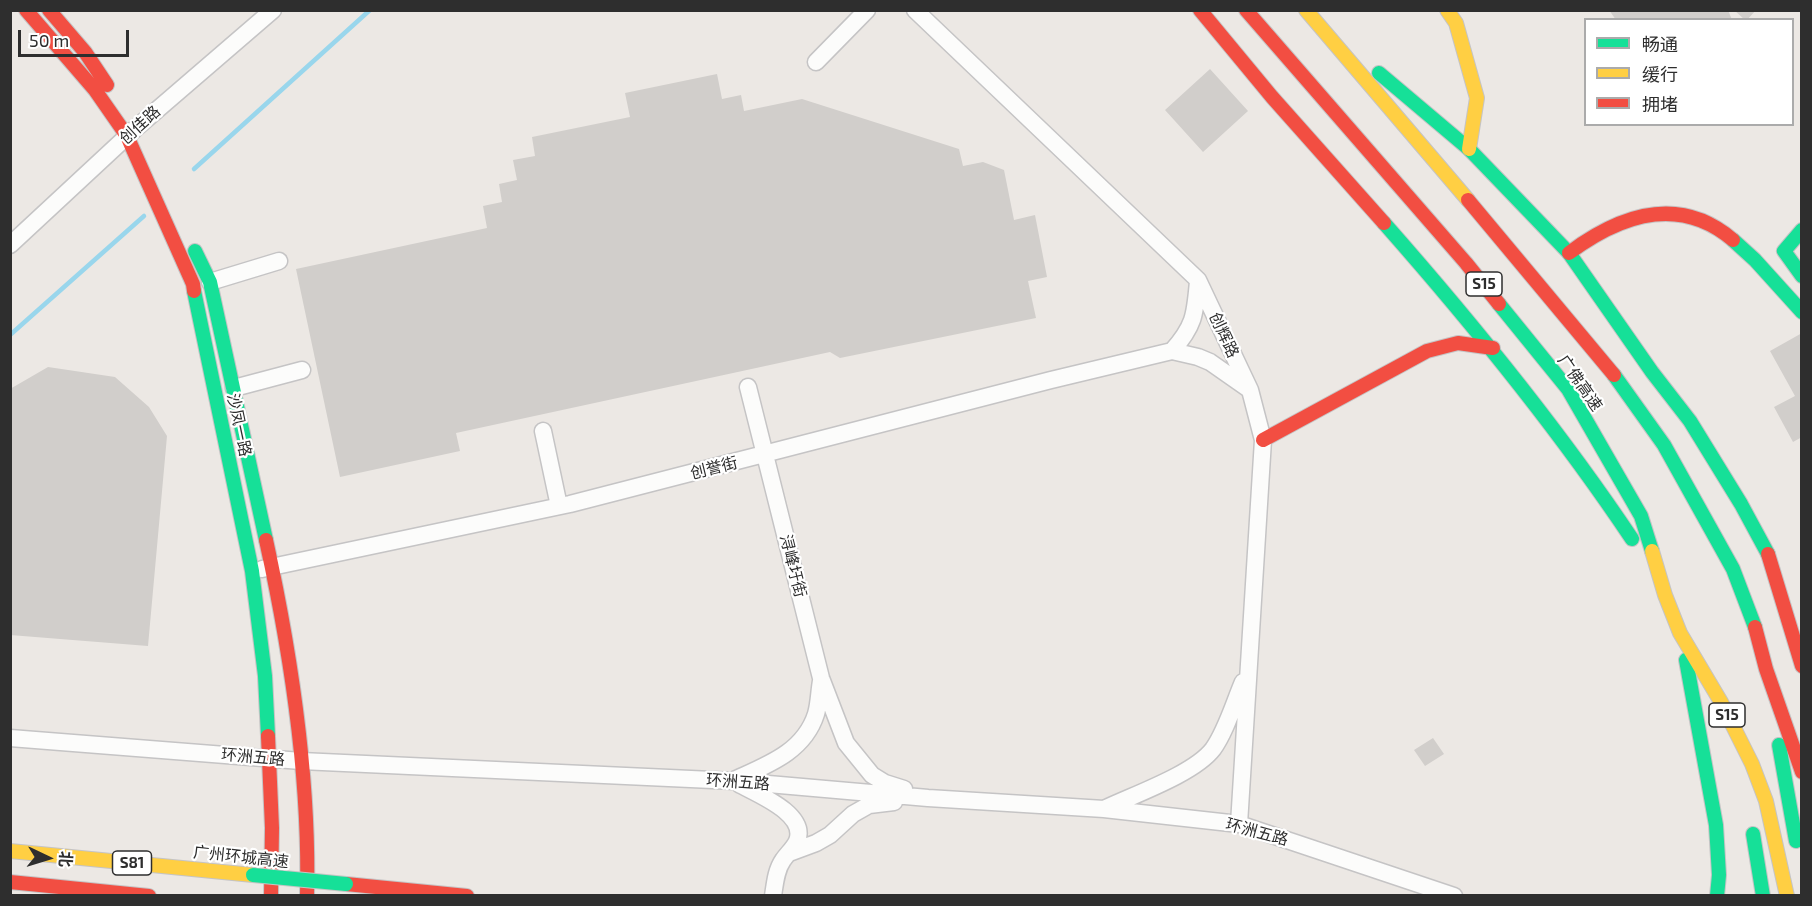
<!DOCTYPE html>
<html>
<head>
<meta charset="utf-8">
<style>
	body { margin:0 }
	#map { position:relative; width:1812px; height:906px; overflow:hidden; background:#ece8e4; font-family:"Exo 2","Noto Sans SC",sans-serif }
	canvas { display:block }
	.frame { position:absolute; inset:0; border:12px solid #2e2e2e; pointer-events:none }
	.legend { position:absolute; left:1584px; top:18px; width:210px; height:108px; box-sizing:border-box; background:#fff; border:2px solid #ababab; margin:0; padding:8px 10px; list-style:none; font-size:18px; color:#2e2e2e }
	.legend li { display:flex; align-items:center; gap:12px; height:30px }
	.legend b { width:30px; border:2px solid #ababab }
	.north { position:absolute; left:18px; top:828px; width:60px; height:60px; -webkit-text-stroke:4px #fff; paint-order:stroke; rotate:94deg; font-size:16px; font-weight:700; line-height:24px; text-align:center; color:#2e2e2e }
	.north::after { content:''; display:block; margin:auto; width:21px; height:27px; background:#2e2e2e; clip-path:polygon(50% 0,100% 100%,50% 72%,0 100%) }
	.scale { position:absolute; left:18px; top:30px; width:111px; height:27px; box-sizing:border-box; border:3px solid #2e2e2e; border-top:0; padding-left:8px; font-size:18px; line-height:21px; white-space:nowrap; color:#2e2e2e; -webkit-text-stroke:4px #fff; paint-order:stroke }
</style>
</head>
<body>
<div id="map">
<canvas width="1812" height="906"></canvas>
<div class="frame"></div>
<ul class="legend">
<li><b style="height:8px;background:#16e098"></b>畅通</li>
<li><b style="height:8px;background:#ffcf43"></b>缓行</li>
<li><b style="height:8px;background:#f24e42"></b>拥堵</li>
</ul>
<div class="north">北</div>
<div class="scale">50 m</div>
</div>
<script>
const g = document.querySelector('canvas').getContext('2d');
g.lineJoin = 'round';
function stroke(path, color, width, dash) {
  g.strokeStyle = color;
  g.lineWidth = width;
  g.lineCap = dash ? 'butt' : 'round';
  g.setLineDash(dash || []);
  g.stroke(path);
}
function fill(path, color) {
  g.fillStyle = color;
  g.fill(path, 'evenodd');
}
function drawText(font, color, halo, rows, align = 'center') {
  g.font = font + ' "Exo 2","Noto Sans SC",sans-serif';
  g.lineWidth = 4.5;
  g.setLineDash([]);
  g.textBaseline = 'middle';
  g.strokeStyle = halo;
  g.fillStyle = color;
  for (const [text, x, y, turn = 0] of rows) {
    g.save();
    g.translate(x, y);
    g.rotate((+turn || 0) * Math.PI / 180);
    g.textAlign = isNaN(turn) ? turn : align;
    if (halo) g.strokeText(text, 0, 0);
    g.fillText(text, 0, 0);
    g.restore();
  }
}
stroke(new Path2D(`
	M194,169l176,-159
	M10,335l134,-119`), '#99d6ec', 4.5);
fill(new Path2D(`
	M1609,10h119l4,10h-116z
	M1734,10h22l-9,10h-2z
	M1210,69l38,42 -45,41 -38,-42z
	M717,74l5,25 19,-4 3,16 58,-12 157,50 4,17 20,-4 21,8 10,50 21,-5 12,62 -19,4 8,37 -196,40 -10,-6 -374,81 4,18 -120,26 -44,-208 191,-41 -4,-22 19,-4 -3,-18 18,-4 -4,-20 22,-4 -3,-19 98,-20 -5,-24z
	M1802,333v104l-9,5 -19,-35 21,-11 -25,-45z
	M48,367l67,10 34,30 18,29 -19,210 -138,-11v-246z
	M1433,738l11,16 -19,12 -11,-16z`), '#d1cecb');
const street = new Path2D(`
	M915,10l283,270 52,110 13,50 -24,384
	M816,62l51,-52
	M10,245l126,-117 137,-118
	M210,282l69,-21
	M1172,351c23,-26 23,-37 26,-70
	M748,387l73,291 25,65 26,32 13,8 19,6
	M234,388l68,-18
	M543,431l16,75
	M262,569l308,-65 481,-124 121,-29 26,6 12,5 40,28
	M10,738l291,23 433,20 194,17 176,11 135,15 215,72
	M734,780c33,-15 70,-28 82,-66 3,-10 3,-22 5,-33
	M739,784c18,10 69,30 58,57 -3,7 -10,13 -14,19 -7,10 -8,23 -10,36
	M1104,809c29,-14 90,-35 109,-60 13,-18 21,-46 30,-67
	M789,853l27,-10 14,-8 23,-21 16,-9 25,-3`);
const fast = new Path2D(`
	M1379,73l90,76 100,104 83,119 38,49 51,83 27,50
	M1384,223c90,102 173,204 248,316
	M1802,230l-18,21 18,25
	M1733,240l22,20 47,52
	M195,251l15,31 56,258
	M194,291l58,280 13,105 3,60
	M1499,304l69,85 73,127 11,35
	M1614,375l50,70 69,124 22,58
	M1686,660l30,165 3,50 -2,21
	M1779,745l17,96
	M1753,834l10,62`);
const slow = new Path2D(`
	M1306,10l162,190
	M1447,10l9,13 21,75 -8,51
	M1652,551l13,44 15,38 41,69 31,62 14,37 21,95
	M10,851l243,24`);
const jam = new Path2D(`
	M26,10l69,80 32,46 66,148 1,7
	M49,10l36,42 22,33
	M1200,10l72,87 112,126
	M1246,10l220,253 33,41
	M1468,200l146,175
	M1569,253c51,-38 110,-59 164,-13
	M1263,440l164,-89 31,-8 35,5
	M266,540c25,114 44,239 41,356
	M1768,554l34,112
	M1755,627l11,42 36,103
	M268,736l4,92 -1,68
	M10,882l139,14
	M346,884l121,12`);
stroke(street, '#c5c4c5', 19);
stroke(fast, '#c5c4c5', 16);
stroke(slow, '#c5c4c5', 16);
stroke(jam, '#c5c4c5', 16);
stroke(street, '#fcfcfb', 16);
stroke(fast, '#16e098', 14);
stroke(slow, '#ffcf43', 14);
stroke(jam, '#f24e42', 14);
const fastBridge = new Path2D(`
	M253,875l93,9`);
stroke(fastBridge, '#c6c5c4', 16, []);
stroke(fastBridge, '#16e098', 14);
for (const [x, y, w] of [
	[1484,284,36],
	[1727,715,36],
	[132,863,39]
]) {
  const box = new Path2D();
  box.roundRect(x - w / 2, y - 12, w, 24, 4.5);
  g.fillStyle = '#fff';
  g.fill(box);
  stroke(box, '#2e2e2e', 1.5);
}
drawText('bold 15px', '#2e2e2e', null, [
	["S15",1484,284],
	["S15",1727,715],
	["S81",132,863]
]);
drawText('16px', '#2e2e2e', '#fff', [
	["创佳路",140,125,-42],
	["创辉路",1224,335,65],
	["广佛高速",1580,383,55],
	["沙凤一路",239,425,78],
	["创誉街",714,468,-14],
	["浔峰圩街",793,566,76],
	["环洲五路",253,757,5],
	["环洲五路",738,782,4],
	["环洲五路",1257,832,15],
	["广州环城高速",241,857,6]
]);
</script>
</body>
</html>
